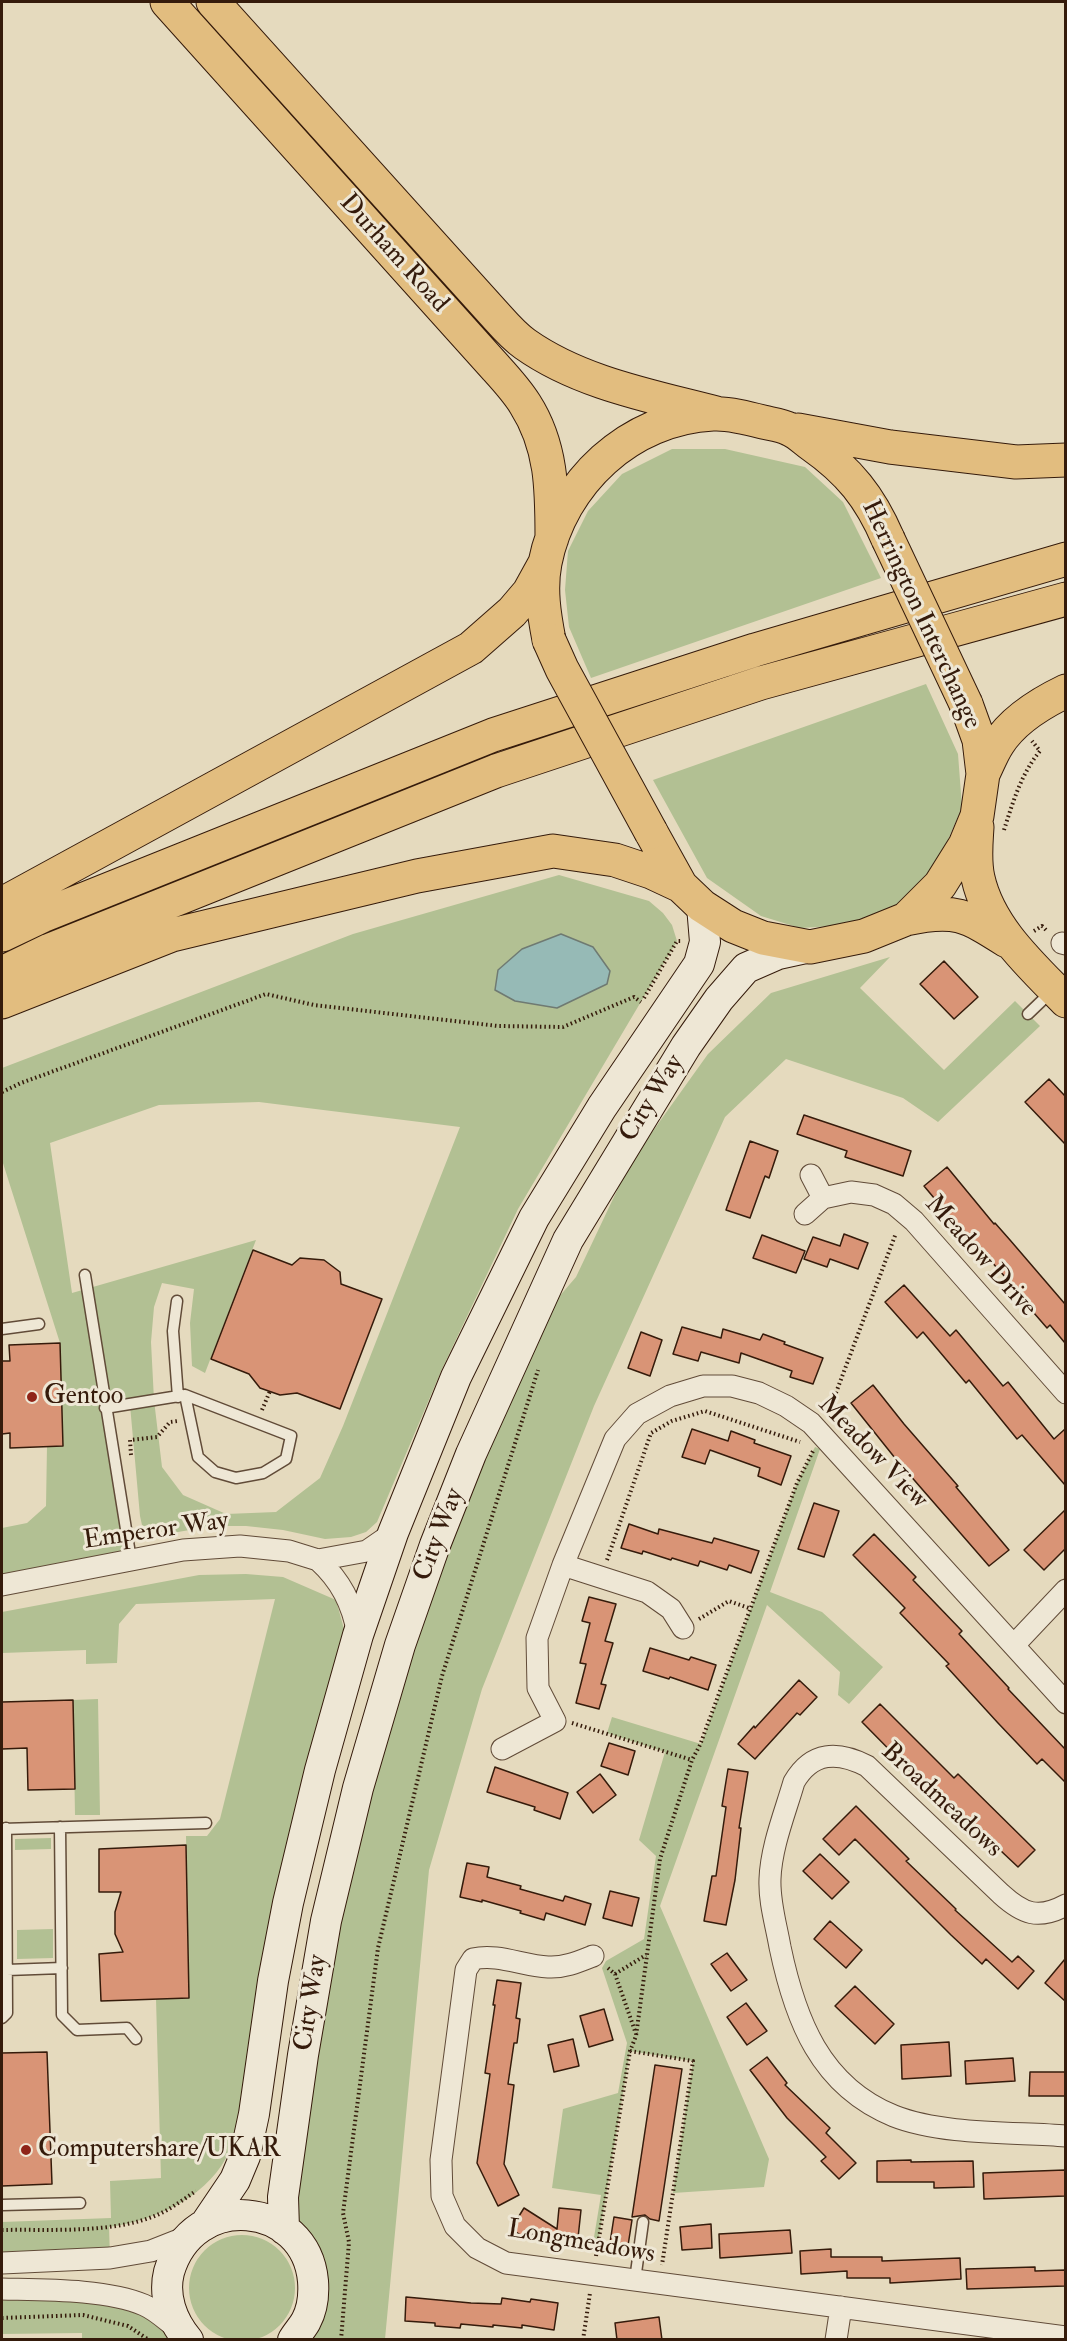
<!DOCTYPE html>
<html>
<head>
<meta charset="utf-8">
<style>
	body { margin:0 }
	#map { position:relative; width:1067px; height:2341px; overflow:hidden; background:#e5dabe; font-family:"IM FELL Double Pica",serif }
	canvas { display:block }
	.frame { position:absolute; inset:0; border:3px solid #351b0b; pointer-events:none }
</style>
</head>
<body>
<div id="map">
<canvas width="1067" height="2341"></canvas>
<div class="frame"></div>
</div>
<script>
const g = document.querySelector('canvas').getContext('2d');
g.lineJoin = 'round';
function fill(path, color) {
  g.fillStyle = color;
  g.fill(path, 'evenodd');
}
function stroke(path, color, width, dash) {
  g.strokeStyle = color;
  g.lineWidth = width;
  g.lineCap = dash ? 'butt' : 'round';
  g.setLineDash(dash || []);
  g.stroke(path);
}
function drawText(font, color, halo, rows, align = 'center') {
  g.font = font + ' "IM FELL Double Pica",serif';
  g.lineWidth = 6;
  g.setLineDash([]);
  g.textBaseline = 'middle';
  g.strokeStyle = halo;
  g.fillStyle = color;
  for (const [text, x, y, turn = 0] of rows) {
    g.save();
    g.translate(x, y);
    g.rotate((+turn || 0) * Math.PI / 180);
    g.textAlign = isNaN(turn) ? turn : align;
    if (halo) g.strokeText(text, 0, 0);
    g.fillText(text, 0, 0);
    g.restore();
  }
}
fill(new Path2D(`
	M672,449h53l80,18 38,35 38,76 -290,100 -22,-51 -4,-37 3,-39 20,-40 34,-37z
	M926,684l32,70 4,53 -24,56 -38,42 -42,15 -24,6 -34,2 -39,-12 -54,-38 -54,-98z
	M559,875l90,26 14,12 9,12 5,16 -159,268 -76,160 -65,153 -11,10 -15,5 -26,2 -42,-9 -37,-4h-33l-35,6 -20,1 -16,-8 -2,-9 -10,-111 -23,3 24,152 -129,25v-57l25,-5 19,-17 1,-60 16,-1 -3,-102 -58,-183v-92l351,-134zM522,950l85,34 -50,24 -62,-18 3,-20zM259,1102l201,25 -117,299 -23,52 -44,34 -50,2 -43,-19 -21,-28 -8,-67 -3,-58 3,-35 8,-24 32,6 -4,34 2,43 13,7 51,-133 -184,53 -22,-150 109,-38z
	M890,957l-30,31 84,82 71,-69 25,25 -102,96 -35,-24 -117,-39 -61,58 -131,289 -112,283 -53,181 -44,469h-92l14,-19 -24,-123 75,-409 163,-447 55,-64 54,-114 78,-109 63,-61z
	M815,1447l5,2 -50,143 52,20 61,55 -34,37 -11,-9 2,-23 -73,-67 -107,301 109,253 -5,28 -91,6 20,-132 -63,-10 -32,192h-5l8,-48 -49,-7 11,-79 55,-16 9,-50 -25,-75 4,-7 38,-22 12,-83 -17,-16 26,-88 -58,-19 5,-16 89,27 96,-261z
	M246,1574l37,3 53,23 8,29 -106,499c-4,9 -7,21 -12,30 -22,41 -74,63 -117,69l1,31 -108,4v-40l109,-4 -1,-37 51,-3 -5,-179 33,-1 -3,-162h21l13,-17 55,-220 -139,5 -17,20 -2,39 -31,1v-14l-84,3v-41l197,-37z
	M98,1699l2,116h-25l-2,-115z
	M51,1838v11l-36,1v-11z
	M53,1929v29l-36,1v-29z
	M189 2288a53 53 0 1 1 106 0a53 53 0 1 1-106 0Z
	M2,2290l126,9 60,40h-106v-6l-80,1z`), '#b2c093');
const water = new Path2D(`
	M561,934l32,13 17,24 -3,13 -50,24 -42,-7 -20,-11 3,-20 24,-21z`);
fill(water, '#96bab6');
stroke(water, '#6f7a72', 1.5);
const building = new Path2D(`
	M944,961l34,36 -24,22 -34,-35z
	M1049,1079l16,17v48l-40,-42z
	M804,1115l107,36 -8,25 -58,-19 2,-6 -50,-17z
	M750,1141l28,10 -9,27 -4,-2 -15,42 -24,-8z
	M947,1167l47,57 1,-1 15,17 55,64v39l-15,-18 -3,3 -33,-38 1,-2 -59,-66 -1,1 -31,-37z
	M844,1234l24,9 -10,26 -28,-10 -3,8 -23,-8 9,-22 27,9z
	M762,1235l43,16 -9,22 -43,-15z
	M253,1250l39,15 8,-7 24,2 16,12 1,12 41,15 -42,110 -43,-16 -17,2 -20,-7 -11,-14 -38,-15z
	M904,1285l46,51 6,-6 47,56 5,-4 46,57 11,-10v56l-43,-50 -5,4 -48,-59 -3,3 -43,-51 -6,6 -32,-36z
	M682,1327l39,11 2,-9 37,11 3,-6 22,8 -1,2 39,14 -10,26 -23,-7 2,-6 -51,-18 -2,10 -38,-11 -3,9 -25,-7z
	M641,1332l21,8 -12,36 -22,-8z
	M60,1343l3,103 -53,2v-15l-8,1v-73h8l-1,-16z
	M873,1385l31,39 54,62 -2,1 53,63 -20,16 -94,-108 -44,-55z
	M692,1429l36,12 3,-10 24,9 -1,3 37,13 -10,29 -23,-9 2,-8 -50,-18 -5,14 -23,-7z
	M814,1503l25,8 -15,46 -26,-8z
	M1065,1510v39l-21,21 -20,-20z
	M629,1524l29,10 1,-5 53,14 2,-5 45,13 -8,22 -22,-8 -2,5 -27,-9 -2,5 -26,-8 -1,2 -28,-9 -1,3 -21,-6z
	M874,1534l42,43 -3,3 49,51 -3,3 50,54 -1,1 57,60v33l-23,-23 -5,5 -39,-41 -52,-57 3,-2 -49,-51 5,-5 -52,-53z
	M589,1597l27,7 -11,37 8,2 -12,41 5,1 -7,24 -23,-6 10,-39 -6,-1 10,-40 -8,-2z
	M650,1648l39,12 2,-3 25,8 -8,25 -38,-13 -1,2 -26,-8z
	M799,1680l18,17 -17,18 -3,-2 -42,46 -17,-15 16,-18 1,2z
	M73,1700l2,89 -47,1 -1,-42 -25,1v-47z
	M880,1704l74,74 4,-4 77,76 -17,17 -87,-82 -3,4 -66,-67z
	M609,1743l26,8 -7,24 -27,-9z
	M495,1767l73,26 -8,26 -26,-9 1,-3 -48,-15z
	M728,1769l20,3 -9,56h2l-6,52 -9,45 -22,-4 8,-45h4l10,-69 -4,-1z
	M600,1774l16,21 -23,18 -16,-21z
	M856,1806l53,53 -3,2 50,48 -1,1 57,52 6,-6 16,15 -16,18 -32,-30 -4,5 -31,-29 -96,-96 -16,16 -16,-16z
	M186,1845l3,153 -88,3 -2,-47 24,-2 -8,-18v-22l6,-20h-22v-43z
	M820,1854l29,28 -17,17 -29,-28z
	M467,1863l22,4 -2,10 34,9 -1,3 43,12 2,-5 26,8 -6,21 -39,-12 -2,7 -24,-7 1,-2 -39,-11v2l-22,-5z
	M610,1891l29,7 -7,28 -29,-8z
	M830,1921l32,29 -16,18 -32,-29z
	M727,1953l20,27 -16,11 -20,-27z
	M1065,1959v42l-20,-18z
	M497,1980l24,3 -5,35 4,1 -3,24h-3l-6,41 6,1 -10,79 15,31 -21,11 -21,-43 13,-89 -5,-1 10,-68h-2z
	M855,1986l39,38 -19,20 -40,-38z
	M746,2003l21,28 -20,14 -20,-28z
	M604,2009l9,31 -24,7 -9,-31z
	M573,2039l6,27 -25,6 -6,-27z
	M949,2042l2,34 -49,3 -1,-34z
	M47,2052l5,132 -50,2v-133z
	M767,2057l20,26 -2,2 45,43 -4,5 30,30 -17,16 -18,-18 5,-4 -39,-39 -37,-48z
	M1013,2058l2,23 -49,3 -1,-23z
	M655,2065l27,4 -23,152 -9,-2 -5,-4 -13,2z
	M1030,2072h35v24h-36z
	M911,2160v2l62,-1 1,26 -40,1v-6h-57v-21z
	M1065,2170v26l-81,3 -1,-26z
	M524,2208l33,21 2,-21 22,2 -3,28 -45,-5 -5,7 -17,-11z
	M614,2217l18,3 -5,32 -18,-3z
	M711,2224l1,24 -30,2 -2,-23z
	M790,2230l2,23 -72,5 -1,-24z
	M831,2249v8h51v4l78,-3 1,21 -71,4v-5h-43v-7l-46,3 -1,-23z
	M1035,2267v4l30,-1v16l-98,3 -1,-20z
	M406,2297l65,6 30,1 1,-6 28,4 1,-3 27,4 -4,27 -32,-5v3l-29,-3v2l-32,-3 -1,4 -25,-2v-3l-30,-2z
	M659,2317l3,23h-45l-2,-17z`);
fill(building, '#d99476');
stroke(building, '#351b0b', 1.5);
const service = new Path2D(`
	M1028,1014l24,-23
	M85,1275l46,285
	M177,1301l-4,30 5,66
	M2,1329l37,-5
	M105,1408l80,-13 106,41 -5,23 -23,14 -27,5 -21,-6 -17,-15 -13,-62
	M60,1827l2,188 15,15 50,-2 9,11
	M2,1829l204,-6
	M7,1970l55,-2
	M2,2018l5,-5 -1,-185
	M2,2205l78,-2
	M635,2280l8,-58`);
const minor = new Path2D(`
	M1062,943l4,1
	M811,1175l12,23
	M805,1214l18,-16 28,-6 23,3 20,9 20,17 152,172
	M318,1560c23,21 34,43 40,74
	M563,1565l84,27 24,17 12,19
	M2,1585l181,-35 57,-4 49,5 29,9 49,-9 26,-18
	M1014,1645l52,-55
	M502,1749l53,-28 -17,-33 -1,-50 26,-73 52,-126 22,-25 33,-18 33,-10h29l27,7 27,13 25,17 255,280
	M1066,1905c-28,15 -43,9 -65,-11l-134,-128c-29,-15 -55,-15 -73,16 -9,31 -23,65 -24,97 -1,23 6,45 10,68 15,72 40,139 114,169 48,19 120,16 172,20
	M593,1956c-15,6 -29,12 -45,11 -25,-1 -50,-14 -75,-8l-7,11 -25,190 1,36 13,30 22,22 29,15 560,74
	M2,2263l108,-5 41,-7 38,-15
	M2,2289c41,1 104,0 142,16 12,5 23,16 34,24
	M836,2340l5,-33`);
const secondary = new Path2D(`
	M206,2223l29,-43 10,-24 9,-42 19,-133 15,-78 32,-133 38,-135 35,-102 63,-156 78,-159 68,-111 97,-143 6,-22 -3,-36
	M284,2229l-1,-32 20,-142 23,-134 32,-133 42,-143 35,-100 36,-91 97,-214 118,-194 33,-47 27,-31 32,-14 32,-7
	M188,2340c-16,-19 -25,-44 -19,-68 24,-83 137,-71 144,9 1,13 0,27 -7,40 -3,6 -9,12 -13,19`);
const trunk = new Path2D(`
	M167,2l329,366c10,11 21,23 29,36 27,42 27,86 27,134
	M213,2l285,316c8,9 17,19 27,26 55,39 126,52 191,69
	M798,430l92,17 126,15 50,-2
	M549,640c-5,-26 -9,-51 -4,-77 16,-81 85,-145 168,-149 16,-1 35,4 50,8 8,2 18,3 26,7 8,3 16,11 23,16 37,26 58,52 76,94
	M983,774c5,-10 9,-21 15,-30 15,-24 43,-41 68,-53
	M977,827c-1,17 -3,34 1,51 11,50 54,88 88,123
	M651,832l30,54 21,20 31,20 30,12 47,9 54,-11 42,-17 34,-34 25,-40 12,-29 6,-42 -4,-34 -13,-36
	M2,904l469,-256 41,-36 17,-20 16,-29
	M906,919c49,-11 60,-4 101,22
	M2,935l40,-19 451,-181 262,-85 311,-91
	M2,973l48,-23 446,-179 265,-88 305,-84
	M2,1002l170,-67 245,-59 136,-25 62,9 36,12 30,14`);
stroke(service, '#614b38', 13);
stroke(minor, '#614b38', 23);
stroke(secondary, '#351b0b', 32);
stroke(trunk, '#351b0b', 35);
stroke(new Path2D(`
	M1004,830c9,-28 17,-56 36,-79l-8,-10
	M1034,931l8,-5 5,5
	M644,998l33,-57h4
	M2,1092l19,-9 245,-89 48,11 184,21 65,1 71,-30 7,5
	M262,1410l8,-19
	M828,1414l68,-181
	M131,1455l-1,-15 27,-3 13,-15 8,-1
	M607,1560l44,-127 21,-12 33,-10 95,31
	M699,1619l30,-18 20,7
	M572,1723l120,37
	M608,1968l7,6 21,60
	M615,1974l31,-19
	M630,2051l63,10 -31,204
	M2,2230c49,-1 110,4 155,-15 14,-6 27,-16 39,-24
	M596,2256l34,-205 6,-15 24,-177 32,-99 8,-15 97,-262 16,-32
	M2,2318l81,-3 45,11 21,14
	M341,2340l8,-98 -6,-29 35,-265 64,-272 96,-306
	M583,2340l7,-47`), '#351b0b', 4, [1.5, 3]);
stroke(service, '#eee7d5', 10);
stroke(minor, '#eee7d5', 21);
stroke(secondary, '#eee7d5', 30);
stroke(trunk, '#e2bd7f', 33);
const trunkBridge = new Path2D(`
	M888,539l78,165
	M549,640l13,29 89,163`);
stroke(trunkBridge, '#351b0b', 35, []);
stroke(trunkBridge, '#e2bd7f', 33);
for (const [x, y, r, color] of [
	[32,1397,6,"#8f2418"],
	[26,2150,6,"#8f2418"]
]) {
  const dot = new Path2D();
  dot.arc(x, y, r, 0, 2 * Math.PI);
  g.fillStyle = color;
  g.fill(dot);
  stroke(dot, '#eee7d5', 2);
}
drawText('26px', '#351b0b', '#eee7d5', [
	["Durham Road",393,254,48],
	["Herrington Interchange",920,615,65],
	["City Way",653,1099,-58],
	["Meadow Drive",980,1257,48],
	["Meadow View",872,1453,46],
	["Emperor Way",156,1532,-8],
	["City Way",440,1535,-69],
	["Broadmeadows",941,1801,43],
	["City Way",312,2003,-81],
	["Longmeadows",581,2243,10]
]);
drawText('26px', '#351b0b', '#eee7d5', [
	["Gentoo",44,1397],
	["Computershare/UKAR",38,2150]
], 'left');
</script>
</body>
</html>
